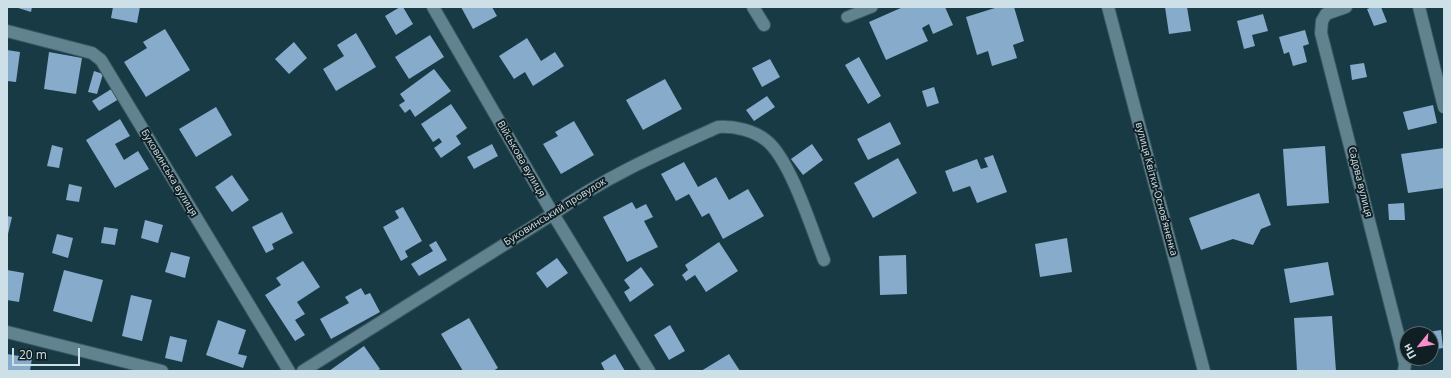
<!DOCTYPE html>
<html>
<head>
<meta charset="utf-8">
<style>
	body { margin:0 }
	#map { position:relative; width:1451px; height:378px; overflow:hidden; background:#183a44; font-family:"Open Sans",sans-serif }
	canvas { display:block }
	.frame { position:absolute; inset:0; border:8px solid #cee0e7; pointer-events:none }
	.north { position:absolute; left:1399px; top:326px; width:40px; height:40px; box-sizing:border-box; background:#101f23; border:1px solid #5c6c71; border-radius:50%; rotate:240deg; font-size:11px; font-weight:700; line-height:16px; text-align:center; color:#cee0e7 }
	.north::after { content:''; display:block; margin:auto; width:14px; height:18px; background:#f98fc9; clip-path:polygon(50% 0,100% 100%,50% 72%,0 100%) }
	.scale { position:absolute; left:12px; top:348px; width:68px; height:18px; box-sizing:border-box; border:2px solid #cee0e7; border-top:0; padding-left:5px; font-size:12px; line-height:14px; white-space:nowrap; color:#cee0e7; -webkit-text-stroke:3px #101f23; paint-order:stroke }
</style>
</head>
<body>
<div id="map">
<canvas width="1451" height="378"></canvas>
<div class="frame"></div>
<div class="north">Пн</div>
<div class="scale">20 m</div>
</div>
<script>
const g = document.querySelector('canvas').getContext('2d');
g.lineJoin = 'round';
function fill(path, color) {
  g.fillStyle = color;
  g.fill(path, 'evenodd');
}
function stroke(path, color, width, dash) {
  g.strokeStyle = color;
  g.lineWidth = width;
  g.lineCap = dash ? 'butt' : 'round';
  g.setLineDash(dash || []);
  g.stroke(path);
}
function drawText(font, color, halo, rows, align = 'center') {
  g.font = font + ' "Open Sans",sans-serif';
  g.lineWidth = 4;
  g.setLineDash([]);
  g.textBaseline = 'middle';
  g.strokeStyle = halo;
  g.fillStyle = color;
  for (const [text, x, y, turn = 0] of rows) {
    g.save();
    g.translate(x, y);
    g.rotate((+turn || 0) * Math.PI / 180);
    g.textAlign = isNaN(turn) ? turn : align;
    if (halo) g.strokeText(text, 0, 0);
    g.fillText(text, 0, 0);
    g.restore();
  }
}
fill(new Path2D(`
	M15,7h17l-1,5z
	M113,7h27l-3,16 -26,-5z
	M400,7h3l10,17 -17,11 -11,-19z
	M461,7h31l5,9 -24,13z
	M903,7h42l8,18 -20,9 -4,-10 -7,4 6,13 -42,19 -17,-38z
	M998,7h16l10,34 -11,4 4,13 -25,8 -4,-15 -11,4 -11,-38z
	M1165,7h22l4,24 -22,3z
	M1373,7h8l6,15 -13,4 -7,-17z
	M1263,14l5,17 -16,4 3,11 -11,3 -7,-28z
	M165,29l25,41 -44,27 -22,-35 23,-14 -4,-6z
	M1305,30l4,14 -6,2 4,16 -14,4 -4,-14 -5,2 -5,-17z
	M356,33l20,34 -40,24 -13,-22 21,-13 -7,-11z
	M430,35l14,22 -35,22 -14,-22z
	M527,38l14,23 14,-9 9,14 -31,20 -8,-14 -11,7 -15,-23z
	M294,42l13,16 -18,16 -14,-15z
	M7,50l13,2 -4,30 -9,-1z
	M49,52l33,6 -6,36 -32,-5z
	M859,57l22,39 -13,8 -23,-39z
	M770,59l10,18 -18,10 -10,-19z
	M1364,63l3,14 -15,3 -2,-15z
	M434,69l17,22 -36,26 -5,-8 -5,4 -6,-8 6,-4 -5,-7z
	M94,71l9,3 -6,20 -9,-2z
	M665,79l17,30 -39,21 -17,-30z
	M934,87l5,16 -12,4 -5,-16z
	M113,88l6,11 -20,12 -7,-10z
	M767,96l8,11 -21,14 -8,-11z
	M451,104l16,24 -11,8 5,8 -20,14 -7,-10 8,-6 -3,-4 -6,4 -12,-18z
	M1433,105l4,18 -29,7 -5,-18z
	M216,107l16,28 -36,22 -17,-28z
	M120,119l10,17 -15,8 9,16 14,-9 11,18 -34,19 -29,-48z
	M574,121l20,34 -33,19 -18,-30 15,-8 -3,-4z
	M890,122l11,22 -33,16 -11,-21z
	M492,144l6,12 -24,13 -7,-12z
	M812,144l11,16 -20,15 -12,-16z
	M52,145l11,3 -4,20 -12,-2z
	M1325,146l4,57 -42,3 -4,-57z
	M1444,148v40l-36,5 -7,-39z
	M993,155l14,37 -30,11 -7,-17 -17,6 -8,-21 32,-12 4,10 7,-2 -4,-9z
	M898,158l19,35 -44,25 -19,-35z
	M684,162l14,25 18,-10 13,23 19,-11 16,27 -41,23 -14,-26 -7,4 -13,-23 -13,7 -15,-27z
	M232,175l17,25 -17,12 -17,-25z
	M69,184l13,3 -3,15 -13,-2z
	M1259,193l12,32 -10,4 -8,16 -20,-6 -32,11 -12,-32z
	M632,202l4,7 10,-5 7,13 -9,4 14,26 -31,15 -24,-45z
	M1404,203l1,17h-16l-1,-16z
	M403,207l19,34 -17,10 3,6 -7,4 -18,-34 16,-9 -4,-7z
	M282,212l11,21 -21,11 2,5 -8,4 -14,-26z
	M7,216l5,1 -4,17h-1z
	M145,220l18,5 -5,18 -17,-5z
	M104,227l14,2 -3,16 -14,-2z
	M57,234l16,4 -5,20 -16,-5z
	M1067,238l5,34 -32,5 -5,-33z
	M436,241l11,19 -28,16 -8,-12 22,-13 -4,-6z
	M719,242l19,29 -32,21 -11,-17 -9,6 -4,-6 6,-5 -3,-5z
	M171,252l19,5 -5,21 -20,-6z
	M906,255l1,39 -27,1 -1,-39z
	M557,258l11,15 -21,15 -11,-15z
	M303,261l17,26 -23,15 8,12 -10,6 10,15 -10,6 -30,-46 16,-10 -5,-7z
	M1328,262l6,33 -44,8 -6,-34z
	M641,267l13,18 -24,17 -6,-10 6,-4 -6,-8z
	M7,270l17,3 -5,29 -12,-2z
	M64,270l39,10 -11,42 -39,-11z
	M361,288l4,7 5,-2 10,19 -49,27 -11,-20 29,-16 -4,-6z
	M131,295l21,5 -10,41 -20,-5z
	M1332,316l4,55h-39l-3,-53z
	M469,318l29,50 -5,3h-30l-22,-37z
	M218,320l28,10 -8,24 9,2 -4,12 -37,-13z
	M670,325l15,26 -16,9 -15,-25z
	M1441,330l2,18 -12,2v-16h-9v-1z
	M170,336l17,4 -5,22 -17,-4z
	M364,346l16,23 -3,2h-48z
	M7,354l25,4 -2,13h-23z
	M615,354l10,17h-20l-4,-8z
	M729,354l11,17h-39z`), '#86abcb');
const lane = new Path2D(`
	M847,17l25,-10`);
const street = new Path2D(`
	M433,7l120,207 96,157
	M753,7l11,18
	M1108,7l96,364
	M1346,7l-20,7 -4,7 -1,12 79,309 5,22 -1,7
	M1419,7l25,100
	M7,31l85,22 9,7 188,311
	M7,332l155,39
	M303,371l250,-157c54,-38 105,-60 165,-87 16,-1 36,3 49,14 24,20 45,89 57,119`);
stroke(lane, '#3a565f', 13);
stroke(street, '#3a565f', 14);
stroke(lane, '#60838f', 11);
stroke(street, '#60838f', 12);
drawText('10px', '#cee0e7', '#101f23', [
	["Військова вулиця",521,159,60],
	["Буковинська вулиця",169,173,59],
	["Садова вулиця",1360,182,76],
	["вулиця Квітки-Основ’яненка",1156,189,75],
	["Буковинський провулок",555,212,-32]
]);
</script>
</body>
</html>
